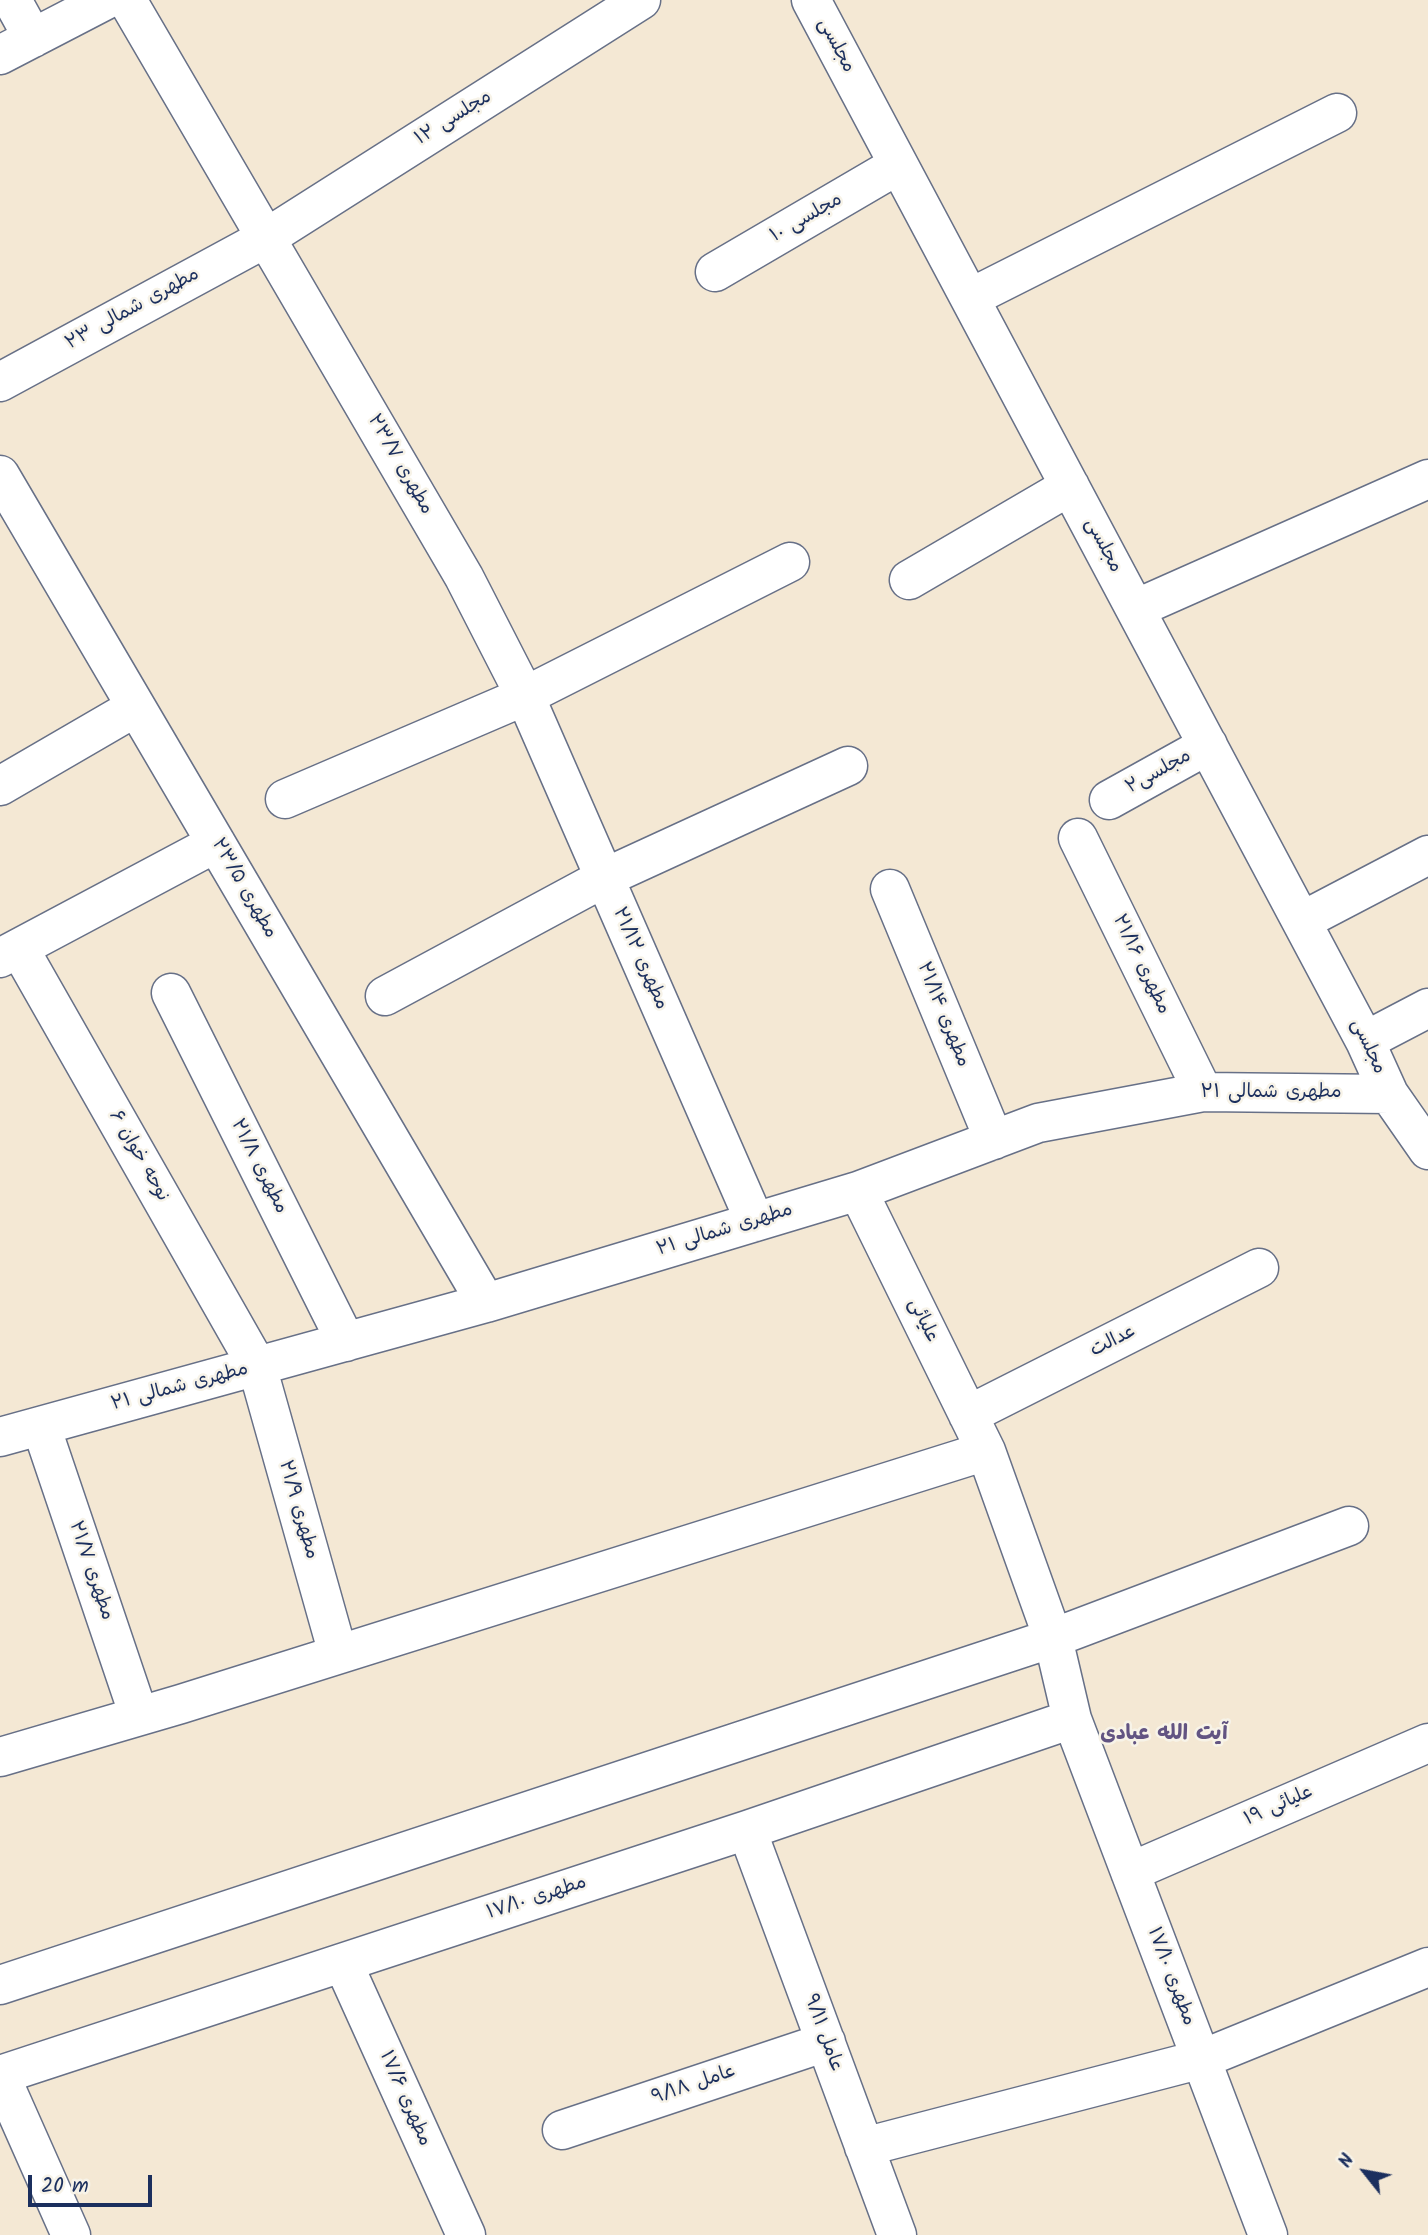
<!DOCTYPE html>
<meta charset="utf-8">
<style>
body{margin:0}
#map{position:relative;width:1428px;height:2235px;overflow:hidden;background:#f4e8d4;font-family:Kalam,sans-serif}
canvas{display:block}
.north{position:absolute;left:1330px;top:2137px;width:70px;height:70px;-webkit-text-stroke:5px #f7f3e8;paint-order:stroke;rotate:301deg;font-size:19px;font-weight:700;line-height:28px;text-align:center;color:#1b2f5e}
.north::after{content:'';display:block;margin:auto;width:24px;height:32px;background:#1b2f5e;clip-path:polygon(50% 0,100% 100%,50% 72%,0 100%)}
.scale{position:absolute;left:28px;top:2175px;width:124px;height:32px;box-sizing:border-box;border:4px solid #1b2f5e;border-top:0;padding-left:9px;font-size:21px;line-height:24px;white-space:nowrap;color:#1b2f5e;-webkit-text-stroke:5px #f7f3e8;paint-order:stroke}
</style>
<div id="map">
<canvas width="1428" height="2235"></canvas>
<div class="north">N</div>
<div class="scale">20 m</div>
</div>
<script>
const ctx = document.querySelector('canvas').getContext('2d');
ctx.lineJoin = 'round';
function trace(path, color, width, dash) { ctx.strokeStyle = color; ctx.lineWidth = width; ctx.lineCap = dash ? 'butt' : 'round'; ctx.setLineDash(dash || []); ctx.stroke(path); }
function drawText(font, color, halo, rows, align = 'center') {
  ctx.font = font + ' Kalam,"Playpen Sans Arabic",sans-serif'; ctx.lineWidth = 5; ctx.setLineDash([]); ctx.textBaseline = 'middle'; ctx.strokeStyle = halo; ctx.fillStyle = color; for (const [text, x, y, turn = 0] of rows) {
    ctx.save(); ctx.translate(x, y); ctx.rotate((+turn || 0) * Math.PI / 180); ctx.textAlign = isNaN(turn) ? turn : align; if (halo) ctx.strokeText(text, 0, 0); ctx.fillText(text, 0, 0); ctx.restore();
  }
}
const minor = new Path2D(`
 M12 0 33 38
 M127 0 464 577 525 696 755 1222
 M811 0 1365 1041 1389 1094
 M0 55 106 0
 M715 272 898 165
 M970 298 1337 113
 M0 382 266 238 641 0
 M0 475 486 1303
 M909 580 1070 486
 M1135 609 1428 479
 M0 786 136 707
 M285 799 525 696 790 562
 M1109 800 1208 745
 M1078 838 1203 1092
 M890 889 994 1140
 M1302 921 1428 855
 M19 948 257 1366 338 1654
 M0 958 216 843
 M171 993 346 1342
 M385 996 604 878 848 766
 M1365 1041 1428 1008
 M858 1191 986 1451 1053 1638 1072 1719 1268 2235
 M968 1415 1259 1268
 M41 1426 139 1716
 M0 1437 486 1303 858 1191 1038 1123 1203 1092 1389 1094 1428 1150
 M0 1757 181 1704 986 1451
 M747 1830 897 2235
 M1130 1872 1428 1743
 M343 1963 466 2235
 M0 1985 1053 1638 1349 1526
 M562 2130 826 2042
 M864 2147 1202 2059 1428 1967
 M71 2235 0 2075 747 1830 1072 1719`);
const streetNames = [
 ["مجلسی",835,46,62],
 ["مجلسی ۱۲",454,119,-32],
 ["مجلسی ۱۰",807,219,-30],
 ["مطهری شمالی ۲۳",133,310,-29],
 ["مطهری ۲۳/۷",399,465,60],
 ["مجلسی",1102,546,62],
 ["مجلسی۲",1159,773,-29],
 ["مطهری ۲۳/۵",243,889,60],
 ["مطهری ۲۱/۱۲",639,959,66],
 ["مطهری ۲۱/۱۶",1140,965,64],
 ["مطهری ۲۱/۱۴",942,1015,68],
 ["مجلسی",1367,1047,65],
 ["مطهری شمالی ۲۱",1271,1094],
 ["نوحه خوان ۶",138,1157,60],
 ["مطهری ۲۱/۸",258,1167,63],
 ["مطهری شمالی ۲۱",725,1231,-17],
 ["علیائی",922,1321,64],
 ["عدالت",1114,1342,-27],
 ["مطهری شمالی ۲۱",180,1388,-15],
 ["مطهری ۲۱/۹",297,1510,74],
 ["مطهری ۲۱/۷",90,1571,71],
 ["علیائی ۱۹",1279,1807,-24],
 ["مطهری ۱۷/۱۰",537,1899,-18],
 ["مطهری ۱۷/۱۰",1170,1977,69],
 ["عامل ۹/۱۱",822,2033,70],
 ["عامل ۹/۱۸",694,2086,-19],
 ["مطهری ۱۷/۶",404,2099,66]
];
const neighbourhoodNames = [
 ["آیت الله عبادی",1164,1735]
];
trace(minor, '#677087', 41);
trace(minor, '#fff', 38);
drawText('19px', '#1b2f5e', '#f7f3e8', streetNames);
drawText('bold 21px', '#625482', '#f7f3e8', neighbourhoodNames);
</script>
